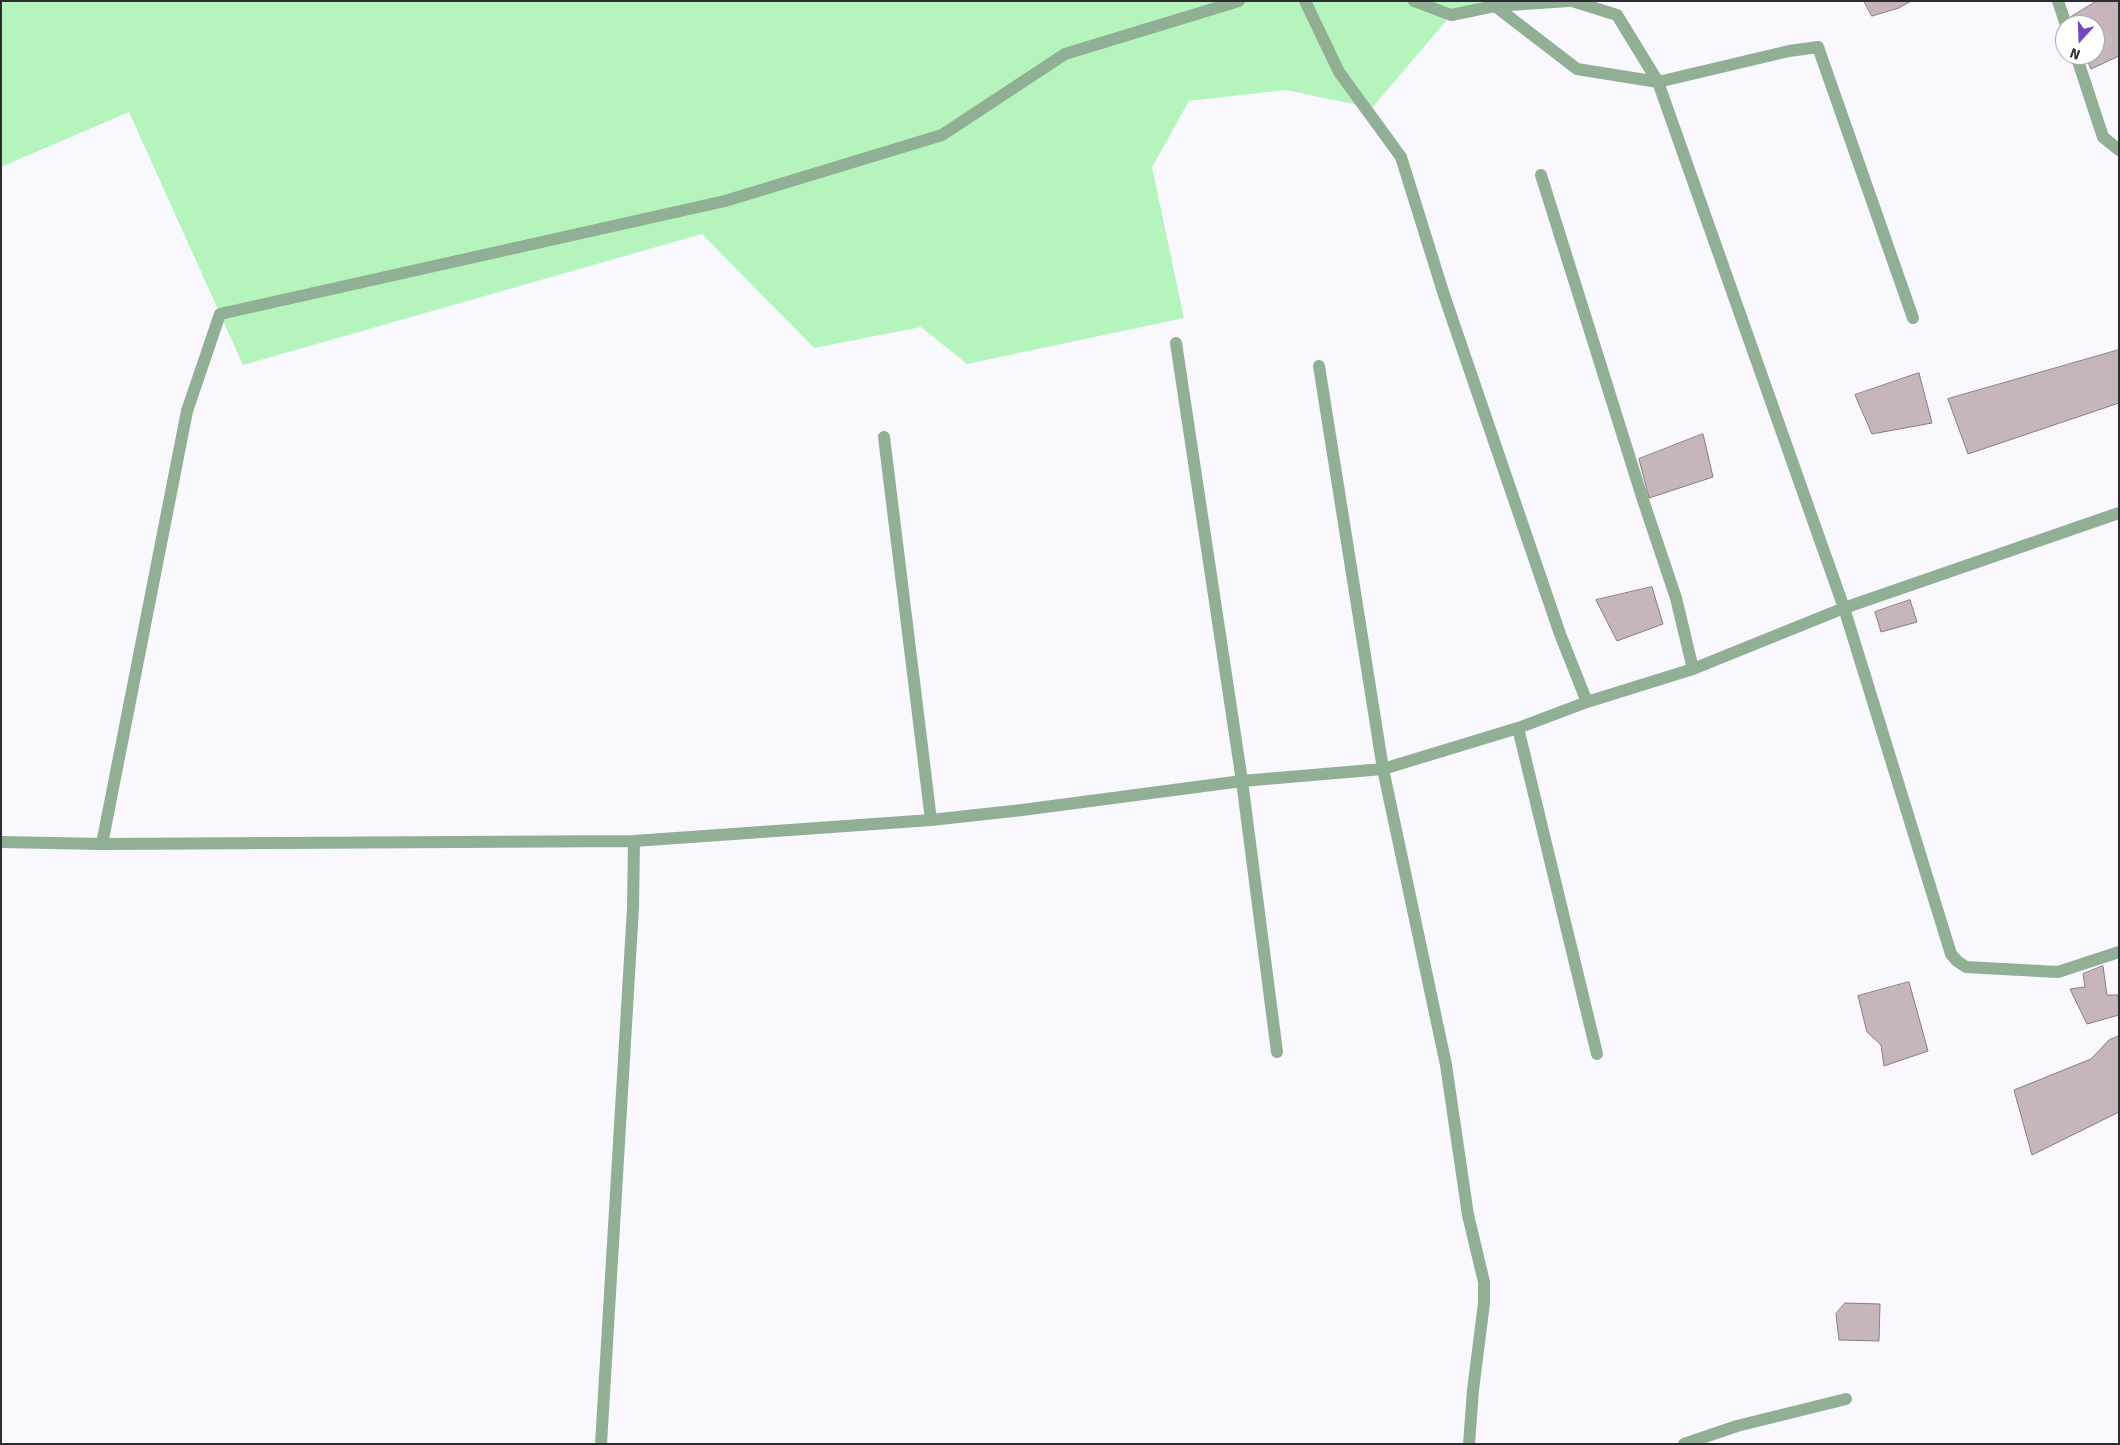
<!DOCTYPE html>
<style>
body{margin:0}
#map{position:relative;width:2120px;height:1445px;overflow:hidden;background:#f9f8fe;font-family:Signika,sans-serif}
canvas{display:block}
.frame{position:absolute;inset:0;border:2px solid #2d2c32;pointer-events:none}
.north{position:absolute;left:2055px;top:15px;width:50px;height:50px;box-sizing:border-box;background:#fff;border:1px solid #ababad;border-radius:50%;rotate:200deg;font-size:14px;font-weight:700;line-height:20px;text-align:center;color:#2d2c32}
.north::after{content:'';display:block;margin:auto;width:18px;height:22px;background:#7348c1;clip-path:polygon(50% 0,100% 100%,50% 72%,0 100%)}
</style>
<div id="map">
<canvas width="2120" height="1445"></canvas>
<div class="frame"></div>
<div class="north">N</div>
</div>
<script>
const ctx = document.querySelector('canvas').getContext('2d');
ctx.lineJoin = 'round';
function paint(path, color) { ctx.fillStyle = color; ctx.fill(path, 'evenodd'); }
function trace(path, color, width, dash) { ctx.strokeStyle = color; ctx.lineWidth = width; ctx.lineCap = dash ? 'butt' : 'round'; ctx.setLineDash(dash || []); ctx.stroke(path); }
const green = new Path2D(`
 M1 1H1569L1451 15 1372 108 1286 90 1189 101 1152 167 1184 318 967 364 921 327 814 348 702 234 243 365 129 112 1 167Z`);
const building = new Path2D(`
 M1864 1H1911L1899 8 1872 16Z
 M2097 1H2119V56L2091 69 2085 55H2095V25H2074L2071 17Z
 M2119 350V403L1968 454 1948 399Z
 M1919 373 1932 423 1872 434 1855 395Z
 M1703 434 1713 477 1649 498 1639 459Z
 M1652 587 1663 624 1617 641 1596 600Z
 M1910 600 1917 622 1881 632 1875 612Z
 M2103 966 2107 995H2118L2119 1015 2087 1024 2070 989 2085 987 2083 974Z
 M1909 982 1928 1051 1884 1066 1881 1045 1867 1032 1858 996Z
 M2119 1036V1112L2032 1155 2014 1090 2091 1059 2109 1040Z
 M1845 1303 1880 1304 1879 1341 1839 1340 1836 1314Z`);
const street = new Path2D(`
 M1305 1 1339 72 1401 157 1444 295 1560 634 1587 702
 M1414 1 1451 15 1495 6 1569 1
 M1572 1 1617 15 1658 82 1789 51 1818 47 1913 318
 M2058 1 2066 25
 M1495 6 1577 69 1658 82 1844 608 1951 954 1957 961 1966 967 2058 972 2119 952
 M2076 55 2103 137 2119 150
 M1541 175 1643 500 1676 598 1693 669
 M1176 343 1242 781 1277 1052
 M1319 366 1383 769 1446 1065 1468 1215 1484 1282V1303L1473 1390 1469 1444
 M884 437 931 820
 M1518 728 1597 1054
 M1 842 102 844 634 841 931 820 1022 810 1242 781 1383 769 1518 728 1587 702 1693 669 1844 608 2119 513
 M102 844 187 411 220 314 725 201 942 135 1065 54 1239 1
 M601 1444 633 908 634 841
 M1684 1444 1737 1426 1846 1399`);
paint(green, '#b5f5bd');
paint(building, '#c6b5bb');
trace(building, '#8b7b80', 1);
trace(street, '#90af94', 12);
</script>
